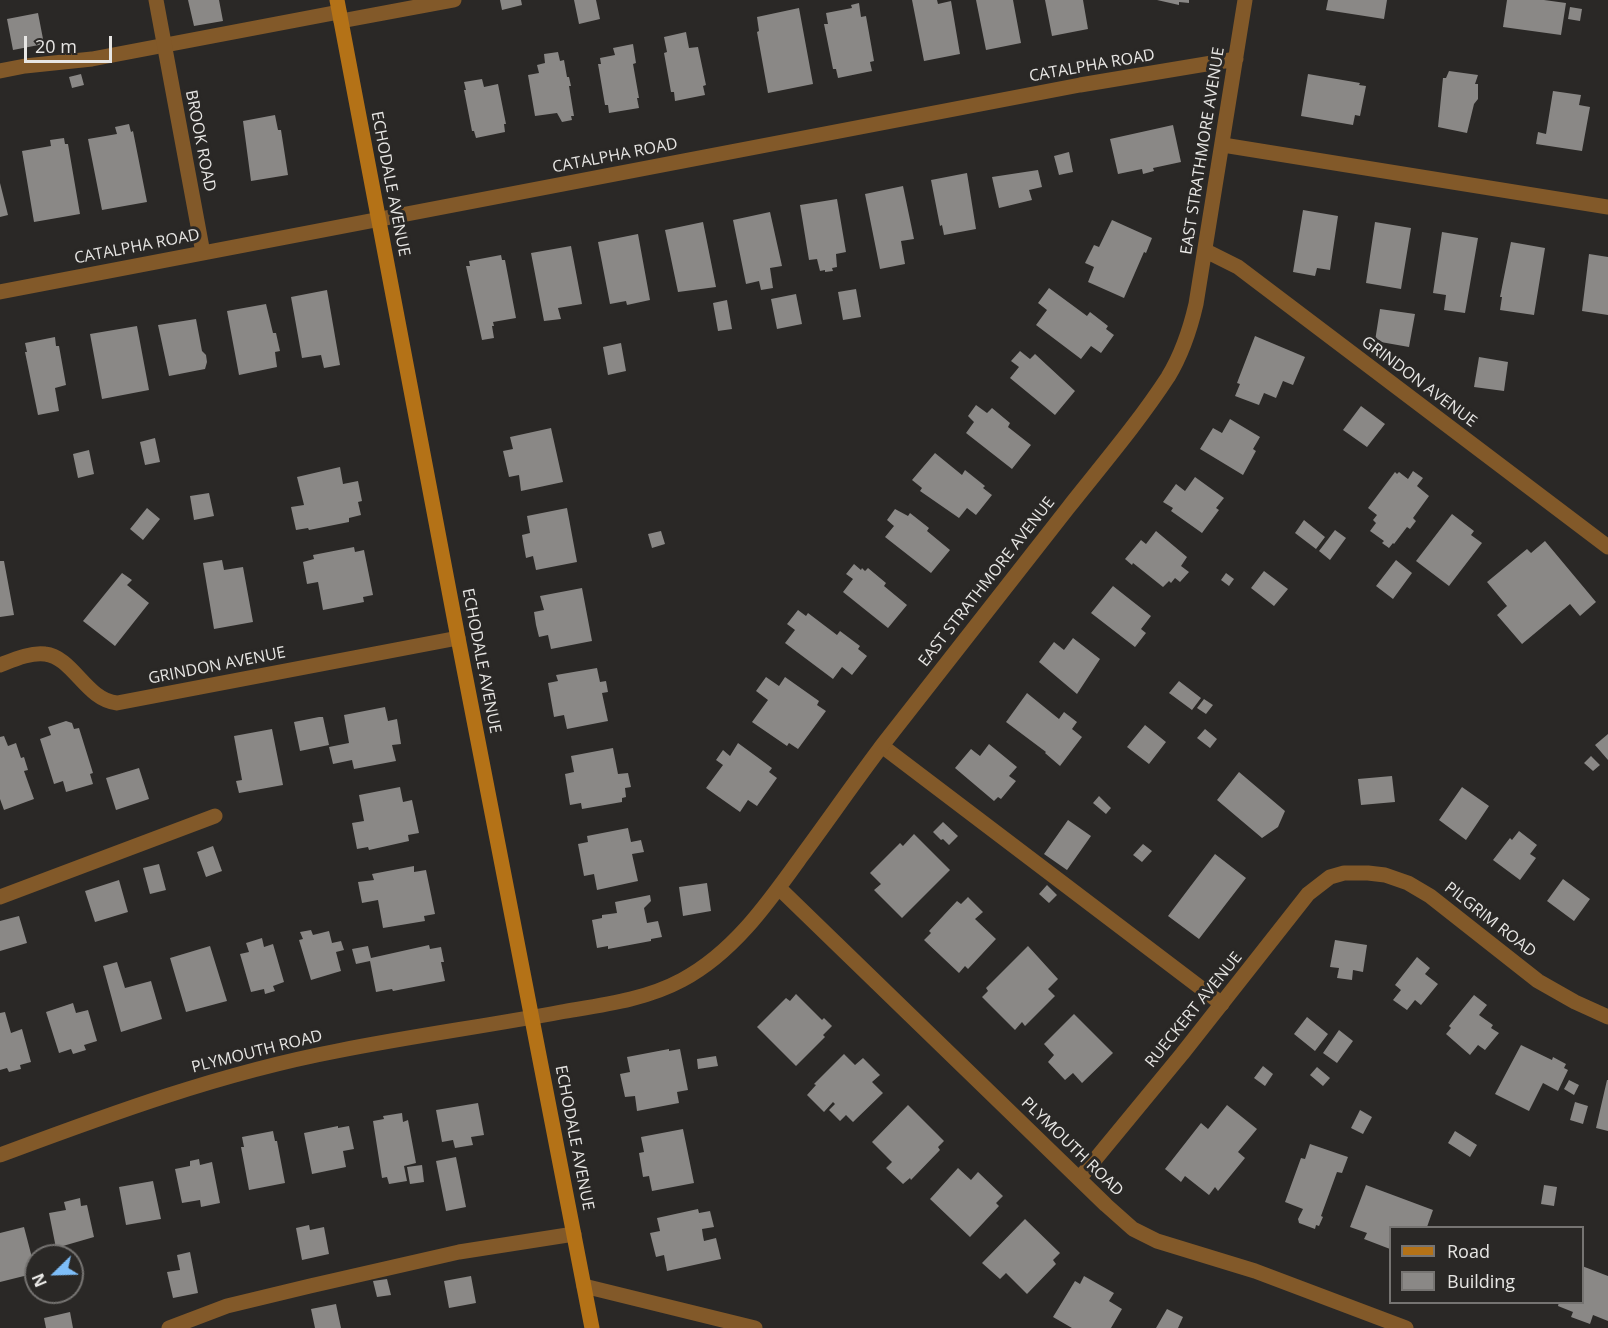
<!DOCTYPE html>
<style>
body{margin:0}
#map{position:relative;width:1608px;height:1328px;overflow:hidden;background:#2a2826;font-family:"Open Sans",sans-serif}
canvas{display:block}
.legend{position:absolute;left:1389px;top:1226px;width:195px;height:78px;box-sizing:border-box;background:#2a2826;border:2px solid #767472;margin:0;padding:8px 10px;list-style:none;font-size:18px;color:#e7e6e4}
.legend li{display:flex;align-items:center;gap:12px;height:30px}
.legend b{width:30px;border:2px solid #767472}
.north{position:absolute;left:24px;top:1244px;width:60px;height:60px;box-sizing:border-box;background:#2a2826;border:2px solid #767472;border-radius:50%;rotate:247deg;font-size:16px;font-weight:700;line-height:24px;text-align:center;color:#e7e6e4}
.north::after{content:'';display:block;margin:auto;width:21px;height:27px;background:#7ebef9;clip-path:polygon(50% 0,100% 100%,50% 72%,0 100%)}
.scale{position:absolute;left:24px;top:36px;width:88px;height:27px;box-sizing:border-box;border:3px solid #e7e6e4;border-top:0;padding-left:8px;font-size:18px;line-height:21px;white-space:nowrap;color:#e7e6e4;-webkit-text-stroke:4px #2a2826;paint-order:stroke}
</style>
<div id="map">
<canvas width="1608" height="1328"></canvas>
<ul class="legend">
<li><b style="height:8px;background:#b47217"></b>Road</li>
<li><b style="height:16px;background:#8a8886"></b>Building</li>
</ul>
<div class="north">N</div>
<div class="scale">20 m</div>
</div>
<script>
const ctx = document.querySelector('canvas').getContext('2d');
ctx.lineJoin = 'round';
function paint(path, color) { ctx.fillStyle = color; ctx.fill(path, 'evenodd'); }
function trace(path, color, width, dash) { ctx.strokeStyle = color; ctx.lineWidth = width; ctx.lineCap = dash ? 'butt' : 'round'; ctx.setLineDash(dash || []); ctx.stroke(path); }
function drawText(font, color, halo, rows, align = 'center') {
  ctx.font = font + ' "Open Sans",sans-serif'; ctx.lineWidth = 6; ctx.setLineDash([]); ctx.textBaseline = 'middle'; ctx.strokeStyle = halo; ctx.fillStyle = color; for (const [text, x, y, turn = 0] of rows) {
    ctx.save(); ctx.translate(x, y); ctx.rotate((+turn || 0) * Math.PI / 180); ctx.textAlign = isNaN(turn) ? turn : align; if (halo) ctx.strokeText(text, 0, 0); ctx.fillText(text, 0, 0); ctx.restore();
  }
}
const building = new Path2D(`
 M188 0H219L223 21 194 26Z
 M500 0H521L522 5 502 10Z
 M574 0H596L600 19 579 24Z
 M912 0H937L938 4 951 1 960 54 924 61Z
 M976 0H1013L1021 43 986 50Z
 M1045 0H1083L1088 29 1052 36Z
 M1157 0H1189V3L1179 2V5Z
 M1328 0H1387L1384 19 1326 10Z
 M1507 0H1544L1566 3 1561 35 1503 27Z
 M859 3 861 17 866 16 874 61 870 62 872 71 838 78 836 69H833L824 24H828L826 13 852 8 851 5Z
 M1570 7 1582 9 1580 21 1568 19Z
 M799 8 813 84 768 93 757 32 759 31 757 17Z
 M38 13 44 44 13 50 7 19Z
 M686 32 689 48 698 47 706 85 703 86 705 95 675 101 674 92H671L664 53 667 52 664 37Z
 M633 44 636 63 633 64 639 98H637L639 108 609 113 608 105H605L598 64H601L600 58 615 55 613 48Z
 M558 52 560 61 564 60 567 77H569L571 86H569L574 116H571L572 120 562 122 557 113 535 116 528 75 539 73 537 65 545 63 544 54Z
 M1449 71 1478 75 1475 84H1478V99L1474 104 1467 133 1438 127 1443 78H1446Z
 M81 74 84 85 72 88 69 77Z
 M1308 74 1360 83 1359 85 1366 86 1360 116 1355 115 1353 125 1301 116Z
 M482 79 484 87 498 84 506 124H504L505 132 476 138 474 131H472L464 90H466L464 82Z
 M1553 91 1581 95 1579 105 1590 107 1582 151 1536 144 1538 132 1546 134Z
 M275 115 278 130H281L288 175 251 181 243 121Z
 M129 124 131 132 133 131 147 202 102 210 88 139 117 134 115 127Z
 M1173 125 1181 162 1153 168 1154 171 1143 174 1142 169 1118 174 1110 139Z
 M64 138 65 144H68L80 214 34 222 22 151 51 146 50 140Z
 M1069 152 1073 172 1059 175 1054 156Z
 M1038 170 1042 187 1029 190 1032 200 999 208 992 177Z
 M967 173 976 229 944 235 942 225 940 226 931 180Z
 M0 183 8 215 0 217Z
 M903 186 914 239 901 241 905 264 880 269 865 194Z
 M837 199 846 252 836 254 837 267 832 268 833 271 825 272V270L820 271 817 259 809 260 800 205Z
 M1303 210 1338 216 1330 270 1317 268 1315 276 1293 272Z
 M770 212 782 266 770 268 773 288 761 290 759 281 746 284 733 220Z
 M1112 220 1152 238 1146 253 1144 252 1124 298 1088 282 1094 267 1085 263 1094 245 1099 247Z
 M703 222 716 287 678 292 665 230Z
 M1375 222 1411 228 1401 289 1366 283Z
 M1442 232 1478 238 1465 313 1444 310 1446 295 1433 293Z
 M638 234 650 300 627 305 626 301 610 304 598 242Z
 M1511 242 1545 248 1534 315 1500 310 1502 297H1500Z
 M571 246 582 304 558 308 561 319 544 321 531 253Z
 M1589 254 1608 257V315L1582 311Z
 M501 255 502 260H505L516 318 493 322 494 326H492L494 338 482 340 466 266H470L469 261Z
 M1049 288 1087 316 1090 312 1108 326 1106 329 1114 335 1101 353 1091 346 1081 359 1036 325 1047 310 1038 303Z
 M856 289 861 317 843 320 838 292Z
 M327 290 340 365 324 368 321 355 302 358 291 297Z
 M796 294 802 324 777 329 771 299Z
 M727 300 732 329 718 331 713 303Z
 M266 304 273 333H276L280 351 275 352 277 367 239 375 227 311Z
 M1380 309 1415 314 1409 347 1375 341Z
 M196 319 202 351 206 355 207 362 205 369 169 376 158 325Z
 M137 326 149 390 102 399 90 334Z
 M1255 336 1305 357 1293 385 1283 381 1276 398 1264 393 1259 405 1235 396 1240 384 1237 383Z
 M55 337 56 346H59L66 385 55 388 59 411 38 415 25 352H27L25 343Z
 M621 343 626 371 608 375 603 347Z
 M1020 351 1030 359 1035 354 1075 391 1055 415 1010 378 1019 367 1011 361Z
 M1479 357 1508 362 1504 391 1474 387Z
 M976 405 987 413 992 408 1010 423 1008 427 1031 445 1012 469 966 433 974 422 968 416Z
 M1361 406 1385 424 1367 447 1343 430Z
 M1230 419 1260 437 1253 449 1256 451 1243 475 1200 449 1213 428 1222 433Z
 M551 428 563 482 521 491 519 475 509 477 503 451 513 449 510 437Z
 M155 438 160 462 145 465 140 442Z
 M89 450 94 474 78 478 73 454Z
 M935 453 962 475 965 470 985 486 983 488 992 495 976 515 967 508 959 518 920 491 922 488 912 480Z
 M340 467 343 484 358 481 362 501 358 502 361 515 349 518V522L309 530 308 528 296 530 291 507 304 505 297 477Z
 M1413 471 1423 478 1417 486 1429 496 1413 518 1416 521 1410 529 1407 527 1394 544 1393 543 1389 548 1382 543 1384 541 1370 531 1376 523 1373 520 1377 515 1368 508 1395 472 1397 474 1399 472 1408 479Z
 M1195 477 1224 498 1216 508 1219 510 1202 533 1171 511 1173 508 1163 502 1176 484 1185 491Z
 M209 493 214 516 194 520 190 496Z
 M147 508 160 519 143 540 130 529Z
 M567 508 577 562 536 570 533 556 526 558 524 547 522 535 530 533 527 516Z
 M895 509 908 516 910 513 929 528 927 531 950 550 931 573 885 537 894 526 887 520Z
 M1452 514 1474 531 1471 535 1482 543 1449 586 1416 561Z
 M1304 520 1325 537 1316 549 1295 533Z
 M1335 530 1346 538 1330 560 1319 551Z
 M661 531 665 544 652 548 648 534Z
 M1156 531 1187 557 1181 566 1189 572 1180 582 1175 578 1171 583 1169 581 1163 587 1133 563 1132 565 1125 559 1141 540 1146 544Z
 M1545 541 1596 602 1580 616 1570 604 1522 644 1497 615 1507 606 1487 582 1527 549 1531 553Z
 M354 547 355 552 364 550 373 595 363 597 364 602 323 610 318 582 307 584 303 562 314 559 313 555Z
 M222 560 224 570 243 567 253 622 214 629 203 563Z
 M1396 560 1412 573 1393 599 1376 586Z
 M0 561H4L14 615 0 617Z
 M854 564 861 570 862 568 865 571 868 568 886 583 884 586 907 605 888 628 843 592 853 579 846 574Z
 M1264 571 1288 589 1274 606 1251 588Z
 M122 573 132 580 127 585 149 603 115 646 83 621Z
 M1226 573 1234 579 1229 586 1221 580Z
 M1113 586 1151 616 1141 629 1146 633 1135 647 1091 613Z
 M582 588 592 641 551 649 548 635 539 637 536 625 534 612 544 610 540 596Z
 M798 610 806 616 808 613 837 635 840 631 860 646 858 649 867 656 852 675 842 667 833 679 785 643 795 630 787 624Z
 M1073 638 1100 659 1077 694 1039 662 1054 642 1064 650Z
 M597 668 600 682 606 681 608 692 602 693 608 721 567 729 564 715 554 717 548 683 558 681 556 675Z
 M766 677 779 686 785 677 819 701 817 705 826 711 798 749 789 743 787 746 752 722 768 700 756 691Z
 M1179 681 1201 698 1192 710 1169 693Z
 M1027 693 1059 719 1064 712 1077 722 1072 729 1082 737 1060 766 1045 753 1046 752 1006 722Z
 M1204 699 1213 705 1206 714 1197 708Z
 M385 707 388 721 397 719 399 731 401 744 392 745 396 761 354 769 352 760 333 764 329 747 349 743 344 715Z
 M319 717H323L329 745 300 751 294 722Z
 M66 721 72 723 74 729 79 728 93 773 90 774 93 784 66 792 63 781 54 784 40 739 51 735 48 727Z
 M1145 725 1166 742 1149 764 1127 747Z
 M272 729 283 785 239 793 236 781 242 780 234 736Z
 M1205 729 1217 739 1210 748 1197 738Z
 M1608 734V760L1595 745Z
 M4 736 8 746 16 743 21 758 24 757 28 770 24 771 34 799 4 810 0 799V737Z
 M738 743 772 768 769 772 777 778 757 806 748 800 740 812 706 788 723 765 716 760 723 750 730 756Z
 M989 744 1017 767 1009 776 1016 781 1001 799 998 797 994 801 955 768 971 749 980 756Z
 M613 748 618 774 628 773 631 787 625 788 626 797 622 798V802L582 809 581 803 570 805 565 774 574 772 571 756Z
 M1591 756 1600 765 1593 771 1584 763Z
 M139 768 149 799 116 810 106 778Z
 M1239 772 1285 811 1278 827 1262 838 1217 800Z
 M1392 776 1395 802 1361 805 1358 779Z
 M400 787 403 802 412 800 419 833 408 835 409 841 369 850 368 847 357 849 352 823 364 821 359 795Z
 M1462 787 1489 806 1466 840 1439 820Z
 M1099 796 1111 808 1106 814 1093 803Z
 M1068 820 1091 836 1067 870 1044 854Z
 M943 822 958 836 949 845 943 839 941 840 933 832Z
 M628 828 631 842 641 840 644 852 632 854 638 881 597 890 594 874 584 876 578 844 588 842 587 836Z
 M1519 831 1537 845 1530 854 1536 858 1520 880 1493 860 1510 838 1512 840Z
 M914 834 950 870 902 918 874 890 881 884 870 873 900 843 903 846Z
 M1143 844 1152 851 1142 862 1133 855Z
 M213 846 222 871 206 877 197 852Z
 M1215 854 1246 878 1199 939 1168 916Z
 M159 864 166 890 150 894 143 868Z
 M414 866V872L426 870 435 914 424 916 425 921 383 928 378 900 362 903 358 882 374 880 372 874Z
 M1563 879 1590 899 1574 921 1547 901Z
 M119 880 128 912 95 922 85 891Z
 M707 883 711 911 683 916 679 887Z
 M1047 885 1057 895 1049 903 1039 894Z
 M650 895 651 901 644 908 647 923 658 921 662 937 651 939V941L608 949V946L597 948 592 920 602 918V915L617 913 615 902Z
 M968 897 983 912 975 919 996 939 968 969 965 966 959 973 924 940 931 933 929 931 957 901 961 904Z
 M19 916 27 943 0 951V921Z
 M311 930 313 935 329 931 332 943 341 941 344 950 336 952 341 971 311 980 299 940 303 939 300 932Z
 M262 938 264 947 273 944 284 982 273 986 275 991 265 994 264 989 251 992 240 954 249 952 246 943Z
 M1335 940 1367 945 1363 972 1353 970 1352 980 1337 978 1339 968 1330 967Z
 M429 945 430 949 441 947 444 962H441L445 981 393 991 392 989 376 992 370 961 356 964 352 949 368 946 371 958Z
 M210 946 227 1001 186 1012 170 958Z
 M1028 946 1058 979 1048 989 1055 996 1025 1026 1022 1022 1015 1030 982 997 988 991 986 988Z
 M1417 957 1430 968 1425 974 1438 984 1421 1005 1415 1000 1407 1010 1393 1000 1401 990 1395 985Z
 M117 962 125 988 151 981 162 1019 121 1032 103 966Z
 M796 994 822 1020 824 1018 832 1026 823 1035 825 1037 796 1066 757 1027 786 998 790 1001Z
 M1474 995 1487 1005 1479 1015 1493 1025 1491 1028 1499 1033 1485 1050 1478 1045 1470 1055 1446 1034 1451 1028 1449 1026Z
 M73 1003 76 1013 88 1010 97 1041 84 1045 86 1050 73 1054 71 1049 59 1053 46 1012Z
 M5 1012 11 1033 22 1029 31 1062 20 1065 21 1069 9 1072 7 1068 0 1070V1013Z
 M1074 1014 1113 1053 1082 1083 1073 1073 1065 1080 1048 1062 1054 1055 1044 1044Z
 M1307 1017 1328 1034 1315 1051 1294 1034Z
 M1339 1030 1353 1041 1337 1063 1323 1053Z
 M1521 1045 1552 1060 1553 1057 1566 1064 1564 1068 1568 1070 1558 1091 1543 1083 1529 1111 1495 1094Z
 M669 1049V1051L680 1049 688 1090 677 1092 679 1103 637 1111 635 1096 625 1097 620 1074 630 1072 627 1057Z
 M844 1054 855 1065 863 1058 880 1075 872 1082 883 1093 853 1122 846 1115 840 1121 829 1110 835 1104 833 1102 824 1112 807 1095 816 1085 814 1084Z
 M716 1056 718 1066 698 1069 697 1059Z
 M1263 1066 1273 1074 1265 1086 1254 1078Z
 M1317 1067 1330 1078 1323 1086 1310 1075Z
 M1569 1080 1579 1085 1574 1095 1564 1089Z
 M1607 1080H1608V1131L1596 1128Z
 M1575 1102 1588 1106 1583 1124 1570 1120Z
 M478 1103 484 1135 471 1137 473 1145 455 1148 453 1140 442 1142 436 1110Z
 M908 1105 944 1141 938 1147 940 1150 911 1180 910 1178 903 1184 886 1168 892 1162 872 1142Z
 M1227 1105 1257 1129 1238 1152 1245 1158 1218 1191 1215 1187 1209 1195 1185 1176 1181 1182 1165 1169 1201 1123 1208 1129Z
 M1360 1110 1372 1117 1363 1134 1351 1128Z
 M402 1113 403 1122 408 1120 416 1163 404 1166 407 1181 389 1184 387 1177 382 1178 373 1121 384 1119 383 1116Z
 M338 1126V1128L349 1126 354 1149 343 1151 346 1167 312 1174 304 1133Z
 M683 1129 694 1183 652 1191 649 1176 643 1177 639 1153 644 1152 641 1137Z
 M273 1131 275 1141H277L285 1183 249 1190 241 1147H244L242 1137Z
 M1455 1131 1477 1145 1470 1157 1448 1143Z
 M1310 1144 1348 1157 1342 1173 1337 1172 1321 1216 1323 1217 1319 1226 1316 1225 1315 1229 1299 1223 1298 1219 1303 1209 1285 1202 1301 1158 1305 1159Z
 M456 1157 466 1207 446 1211 436 1161Z
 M199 1159 200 1165 212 1162 220 1203 201 1207 200 1200 182 1203 175 1169 190 1166V1161Z
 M422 1165 424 1182 410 1184 407 1167Z
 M958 1168 971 1180 978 1172 1003 1196 996 1203 999 1206 970 1237 930 1199Z
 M153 1181 161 1219 126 1225 119 1187Z
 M1366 1185 1433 1210 1427 1227H1390V1249L1364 1239 1367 1233 1350 1227Z
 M1544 1185 1557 1187 1554 1206 1541 1204Z
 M80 1198 81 1206 87 1205 94 1237 56 1248 49 1213 66 1210 64 1202Z
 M698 1209 699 1213 710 1211 714 1227 702 1229 703 1236 704 1241 716 1238 721 1259 667 1271 664 1255 656 1257 650 1233 660 1231 657 1218Z
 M1025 1219 1060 1253 1053 1260 1056 1264 1027 1294 1006 1273 1000 1279 982 1263Z
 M309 1225 310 1230 324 1227 329 1254 302 1260 296 1228Z
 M24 1227 36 1273 0 1282V1233Z
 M190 1252 198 1293 173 1298 167 1272 180 1270 177 1255Z
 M1582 1266 1608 1276V1321L1593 1315 1590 1324 1571 1317 1573 1312 1558 1306 1559 1302H1582Z
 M471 1276 476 1303 449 1308 444 1281Z
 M1084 1276 1114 1293 1109 1301 1122 1309 1111 1328H1072L1053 1317 1075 1281 1080 1284Z
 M387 1279 391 1295 377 1297 373 1281Z
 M336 1304 341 1328H315L311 1309Z
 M1167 1309 1183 1317 1178 1328H1156Z
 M70 1312 73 1328H46L44 1318Z`);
const service = new Path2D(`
 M341 21 454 0
 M0 71 25 66 92 59 339 12
 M882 746 1222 1004
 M0 897 215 816
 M584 1286 755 1328
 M169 1328 227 1306 310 1286 459 1252 574 1234`);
const minor = new Path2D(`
 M156 0 203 253
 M1223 145 1608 207
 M1206 251 1238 267 1608 547
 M0 292 1080 85 1236 59
 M0 665C13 660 31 652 45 654 73 657 86 700 117 703L458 638
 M779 888 1106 1205 1133 1229 1157 1241 1255 1271 1406 1328
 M0 1155C110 1114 221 1073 337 1051 412 1036 487 1026 561 1012 602 1005 645 1000 682 980 733 953 768 903 801 857 829 819 856 780 884 743 945 664 1007 586 1068 508 1102 465 1138 423 1168 377 1182 354 1190 330 1196 304L1245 0
 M1079 1179 1182 1054 1308 894 1330 877 1344 873H1368L1385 875 1408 883 1430 896 1538 981 1575 1002 1608 1017`);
const secondary = new Path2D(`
 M337 0 458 638 592 1328`);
const streetNames = [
 ["CATALPHA ROAD",1092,66,-10],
 ["BROOK ROAD",200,141,79],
 ["EAST STRATHMORE AVENUE",1203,151,-81],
 ["CATALPHA ROAD",615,156,-11],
 ["ECHODALE AVENUE",390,184,79],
 ["CATALPHA ROAD",137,247,-11],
 ["GRINDON AVENUE",1419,382,37],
 ["EAST STRATHMORE AVENUE",987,582,-52],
 ["ECHODALE AVENUE",481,661,79],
 ["GRINDON AVENUE",217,666,-11],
 ["PILGRIM ROAD",1490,920,38],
 ["RUECKERT AVENUE",1194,1010,-51],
 ["PLYMOUTH ROAD",257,1052,-14],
 ["ECHODALE AVENUE",574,1138,79],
 ["PLYMOUTH ROAD",1072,1147,44]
];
paint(building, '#8a8886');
trace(service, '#825929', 15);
trace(minor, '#825929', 15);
trace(secondary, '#b47217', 15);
drawText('16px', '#e7e6e4', '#2a2826', streetNames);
</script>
